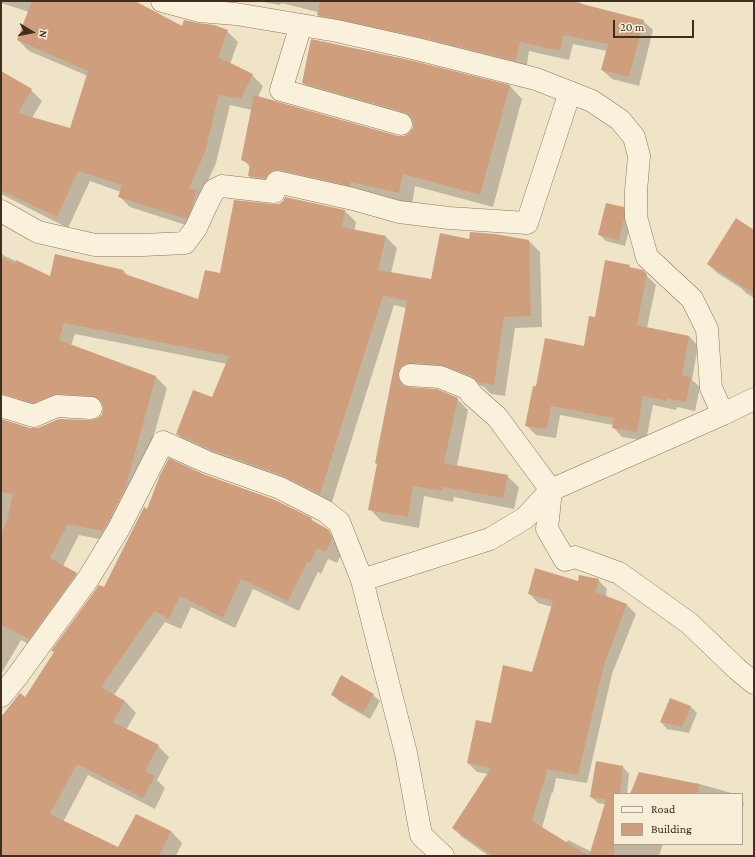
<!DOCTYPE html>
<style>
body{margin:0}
#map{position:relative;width:755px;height:857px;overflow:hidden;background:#f0e4c8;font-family:"Crimson Pro",serif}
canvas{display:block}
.frame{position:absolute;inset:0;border:2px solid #3d2e20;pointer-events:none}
.legend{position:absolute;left:613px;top:793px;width:130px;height:52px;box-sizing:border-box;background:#f7eed8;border:1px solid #ada18e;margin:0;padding:5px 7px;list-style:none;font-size:12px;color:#3d2e20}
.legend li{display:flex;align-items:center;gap:8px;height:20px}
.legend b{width:20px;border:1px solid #ada18e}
.north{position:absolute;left:12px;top:12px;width:40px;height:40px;-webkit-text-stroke:3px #f7eed8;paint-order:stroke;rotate:100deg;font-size:11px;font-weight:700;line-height:16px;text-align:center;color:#3d2e20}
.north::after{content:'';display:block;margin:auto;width:14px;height:18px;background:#3d2e20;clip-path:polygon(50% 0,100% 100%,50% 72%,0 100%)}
.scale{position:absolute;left:613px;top:20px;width:81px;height:18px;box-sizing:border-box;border:2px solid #3d2e20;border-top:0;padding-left:5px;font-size:12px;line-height:14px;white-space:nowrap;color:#3d2e20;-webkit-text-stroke:3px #f7eed8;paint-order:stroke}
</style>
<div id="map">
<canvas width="755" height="857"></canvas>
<div class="frame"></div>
<ul class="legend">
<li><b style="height:5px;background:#faf1dc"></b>Road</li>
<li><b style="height:11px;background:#cf9f7d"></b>Building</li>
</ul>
<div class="north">N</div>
<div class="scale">20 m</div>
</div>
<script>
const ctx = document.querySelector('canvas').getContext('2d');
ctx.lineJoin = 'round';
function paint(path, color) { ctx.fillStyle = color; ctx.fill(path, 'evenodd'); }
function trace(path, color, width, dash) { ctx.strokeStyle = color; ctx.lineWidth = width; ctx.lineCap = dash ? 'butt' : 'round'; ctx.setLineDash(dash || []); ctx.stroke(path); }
const shadow = new Path2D(`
 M1 1H122L183 27 227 31 238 42 230 64 252 75 263 86 258 97 397 137H405L410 134 414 128V123L316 95 303 83 414 62 510 86 522 99 493 207 415 186 412 205 262 189 249 176 251 168 243 159 252 110 230 105 216 163 201 196 198 229 130 207 119 196 121 192 90 181 68 228 1 194V72L31 90 42 101 32 118 71 129 88 76 29 51 18 40 29 12 1 3Z
 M258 1H578L582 5 643 21 653 30 639 86 612 79 602 70 607 51 573 44 569 60 529 51 526 70 327 24 318 15V12L281 3 280 5Z
 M623 208 630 214V226L625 246 606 241 600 235Z
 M345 211 356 222 354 231 386 237 397 248 391 273 432 280 470 241H529L540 252 542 327 515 328 505 396 491 394 484 387 453 375 408 385 409 388 457 399 468 410 457 466 507 476 519 487 514 509 454 497 453 502 424 496 419 528 381 521 370 509 378 465 376 463 406 308 394 305 331 505 188 445 177 434 212 399 227 364 75 334 71 345 156 377 167 388 137 497 114 542 79 535 63 566 76 574 88 585 40 650 21 640 1 674V420L30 429 39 428 97 420 102 415 104 406 69 404 26 408 15 396 1 374V252L3 255 51 278 56 255 123 270 128 276 199 301 220 275Z
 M754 239V298L747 294 741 288 717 273 708 264Z
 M629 266 632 269 642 271 656 285 647 328 689 336 698 346 692 380 700 387 695 411 677 407 676 410 653 405 646 441 622 437 613 427V425L560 415 556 438 536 435 526 425 537 387 585 347 596 318Z
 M202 475 275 500 311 519 317 524 328 531 340 542 343 551 337 563 328 559 321 574 318 572 299 611 253 589 235 628 191 607 181 629 165 622 114 695 125 701 136 713 126 730 158 746 169 757 157 780 165 788 155 809 88 775 63 822 119 848 171 831 182 843 176 856H1V720L25 698 104 589 148 510Z
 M598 580 607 589 606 597 627 605 636 614 612 674 587 783 556 778 553 793 552 792 542 828 566 843 568 840 592 852 614 815V844H663L659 856H489L462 837 453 828 488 774 477 772 468 763 491 724 533 673 553 607 538 603 529 593 578 582Z
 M332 694 373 695 380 701 370 719 339 701Z
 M691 707 697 713 689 733 667 729 661 722Z
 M623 767 629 774 627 794H614V806L598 803 591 797Z
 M696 783 735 794H631L695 785Z
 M742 801 744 803 742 811Z`);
const building = new Path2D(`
 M32 1H135L182 26 184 20 198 23 214 25 228 30 218 57 253 74 241 99 219 95 205 152 189 188 196 190 193 205 187 219 118 197 122 185 78 171 57 217 1 190V71L32 89 18 113 70 128 88 71 17 40Z
 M320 1H571L644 20 629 77 601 70 608 44 563 35 560 51 520 42 516 61 420 37 317 15Z
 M311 39 414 61 510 85 480 195 403 174 399 193 351 182 350 186 280 170H273L268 173 265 178 248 176 250 164 241 160 254 95 398 136H404L409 133 413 128V121L410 115 404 112 302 83Z
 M285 197 345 210 342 227 386 236 378 270 431 279 440 233 469 239 470 232 495 234 529 240 531 316 504 317 494 385 479 383 472 376 441 365 411 363 405 364 400 368 398 374 399 380 403 386 409 387 437 389 458 398 444 463 508 475 503 498 443 487 442 491 413 486 408 517 368 510 377 464 375 463 407 301 383 295 320 494 284 476 212 450 176 434 193 390 212 397 229 356 64 323 59 340 156 376 126 486 107 524 102 531 68 524 50 558 77 573 29 639 1 625V534L7 521 13 494 1 492V419L30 428H38L59 419 90 420 96 419 102 415 103 408 102 402 98 398 92 396 57 394 33 403 1 394V257L15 264 16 260 50 276 55 254 123 270 122 273 198 299 205 270 220 273 234 200 273 204H279L283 201Z
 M606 203 624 207V219L619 240 598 235Z
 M736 218 754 230V294L707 264Z
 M605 260 630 265 629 267 643 270 647 274 637 325 689 336 682 375 691 377 686 402 667 398V401L643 396 637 432 612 428 614 418 551 406 547 429 525 426 533 386H536L545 338 584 346 589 316 595 317Z
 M169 458 203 474 275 500 312 518 311 520 326 528 329 530 332 539 326 552 317 548 310 563 307 562 288 601 241 579 223 618 180 596 169 619 154 611 101 687 125 701 113 722 159 745 145 771 155 776 143 798 77 764 50 814 118 847 136 814 171 831 159 856H1V717L20 693 25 697 54 652 51 651 99 585 104 587 144 507 147 509 160 475Z
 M535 568 578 581 579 575 599 579 596 592 627 604 604 665 578 775 547 769 544 784H543L532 821 589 856 606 800 590 797 596 761 623 766 620 794H614V856H493L452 828 491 768 467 763 476 720 491 723 503 665 532 672 553 601 528 594Z
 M341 675 374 694 363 713 331 695Z
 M670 698 691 706 682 727 660 722Z
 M639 772 699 784 698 794H630Z`);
const street = new Path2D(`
 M162 1 199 11 236 14 337 31 417 49 536 79 592 101 620 120 634 137 639 156 636 191V217L647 257 692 299 707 329 711 388 723 414 754 399
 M301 25 281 90 401 124
 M1 211 38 232 95 245H143L185 243 196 228 205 208 214 190 222 186 274 192 277 182 353 199 399 212 449 218 527 223 570 92
 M410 375 440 377 467 388 472 395 497 417 551 490 723 414
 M1 406 34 416 57 406 91 408
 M551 490 547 529 565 560 575 557 619 573 689 623 737 669 754 683
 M362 580 490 539 525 518 551 490
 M1 696 16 678 88 579 118 530 163 442 207 462 280 488 325 511 339 522 362 580 406 753 421 835 443 856`);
paint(shadow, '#0003');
paint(building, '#cf9f7d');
trace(street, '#8d765c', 23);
trace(street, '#faf1dc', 22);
</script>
